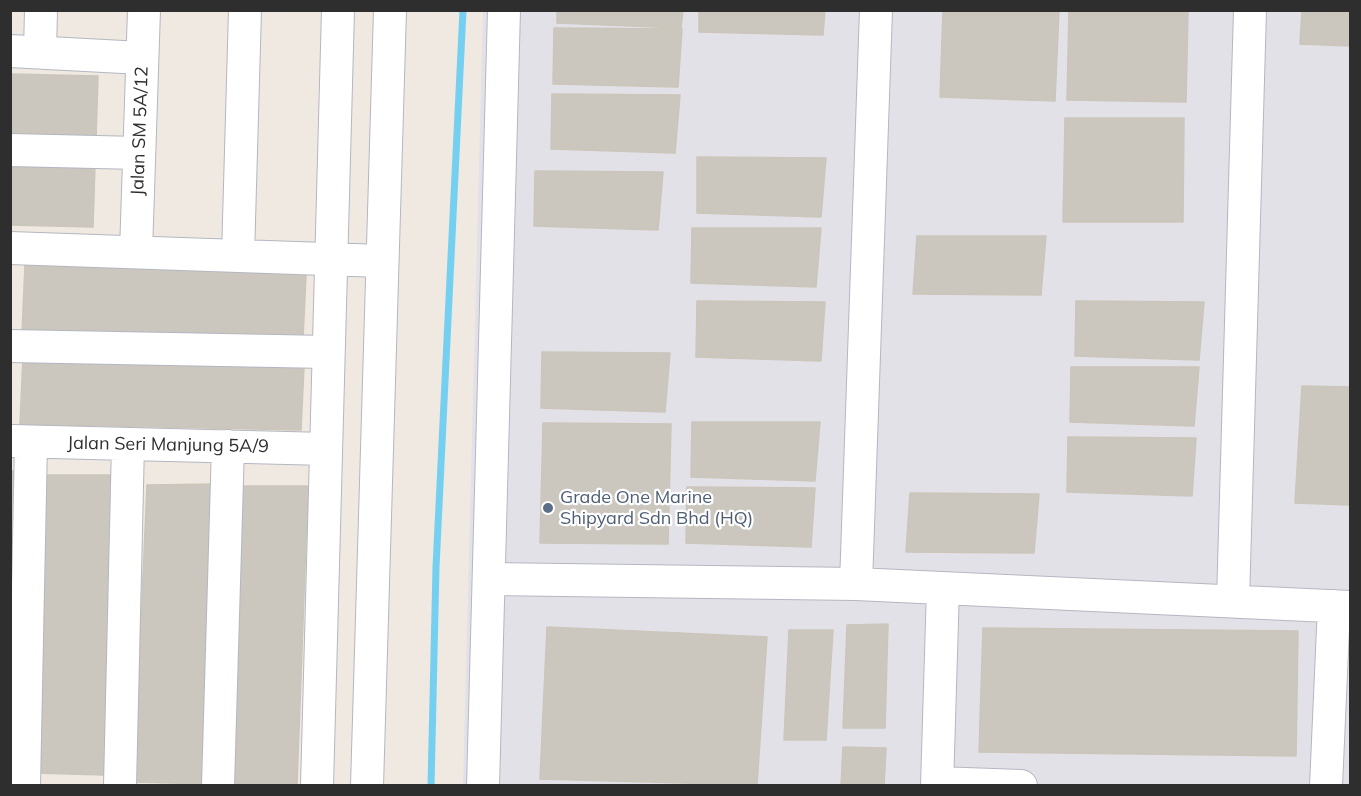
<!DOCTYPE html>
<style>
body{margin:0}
#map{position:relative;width:1361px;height:796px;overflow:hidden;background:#efe9e1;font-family:Mulish,sans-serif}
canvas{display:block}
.frame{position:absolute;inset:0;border:12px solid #2e2e2e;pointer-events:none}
</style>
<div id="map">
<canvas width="1361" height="796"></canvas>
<div class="frame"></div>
</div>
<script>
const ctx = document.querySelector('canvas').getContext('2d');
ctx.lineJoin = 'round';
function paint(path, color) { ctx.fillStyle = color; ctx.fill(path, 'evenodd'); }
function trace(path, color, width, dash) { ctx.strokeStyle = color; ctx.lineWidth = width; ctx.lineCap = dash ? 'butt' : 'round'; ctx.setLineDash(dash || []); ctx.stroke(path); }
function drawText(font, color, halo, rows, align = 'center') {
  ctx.font = font + ' Mulish,sans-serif'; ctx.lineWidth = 4.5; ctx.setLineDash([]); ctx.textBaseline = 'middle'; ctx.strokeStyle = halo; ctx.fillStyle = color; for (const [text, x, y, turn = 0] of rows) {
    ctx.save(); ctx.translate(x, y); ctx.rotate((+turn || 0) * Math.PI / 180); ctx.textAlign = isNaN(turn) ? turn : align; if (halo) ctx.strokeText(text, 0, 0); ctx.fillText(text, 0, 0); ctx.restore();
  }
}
const industrial = new Path2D(`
 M483 11H1350V785H463Z`);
const stream = new Path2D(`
 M431 786 436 567 463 10`);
const building = new Path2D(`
 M557 10H683L681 28 557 23Z
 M699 10H825L823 35 699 32Z
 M943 10H1059L1055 101 940 97Z
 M1069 10H1188L1186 102 1067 100Z
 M1302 10H1350V46L1300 44Z
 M554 28 682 29 678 87 553 84Z
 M10 74 98 76 96 139 10 137Z
 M552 94 680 95 675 153 551 149Z
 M1065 118H1184L1183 222H1063Z
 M697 157 826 158 821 217 697 213Z
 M10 161 95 164 93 227 10 225Z
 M535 171 663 172 658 230 534 226Z
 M692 228H821L816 287 691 283Z
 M917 236H1046L1041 295 913 294Z
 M25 265 306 274 303 339 22 333Z
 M697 301 825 302 821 361 696 357Z
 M1076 301 1204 302 1199 360 1075 356Z
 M542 352 670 353 665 412 541 408Z
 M23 357 304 366 301 430 20 424Z
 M1071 367H1199L1194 426 1070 422Z
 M1302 386 1350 387V505L1295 503Z
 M692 422H820L815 481 691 477Z
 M543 423 671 424 668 544 540 543Z
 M1068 437 1196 438 1192 496 1067 492Z
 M10 471H22L10 771Z
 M46 475H116L105 775 34 773Z
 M216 484 206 784 134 782 147 485Z
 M238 486H308L297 785 226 783Z
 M687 487 815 488 811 547 686 543Z
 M910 493 1039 494 1034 553 906 552Z
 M888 624 885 728H843L847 625Z
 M547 627 767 637 757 785 540 779Z
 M983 628 1298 631 1296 756 979 752Z
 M789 630H833L826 740H784Z
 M843 747 886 748 884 786H841Z`);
const minor = new Path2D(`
 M10 51 142 58
 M40 52 41 10
 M10 150 139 153
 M10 248 382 261
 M136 252 144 10
 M238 256 245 10
 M10 346 328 352
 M12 441 326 449
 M489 579 856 584 1350 607
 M856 584 876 10
 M1233 601 1250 10
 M937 783 1021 786
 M24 786 31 442
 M120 786 128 444
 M218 786 228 446
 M317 786 338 10
 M367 786 390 10
 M483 786 504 10
 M937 786 943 588
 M1326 786 1334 606`);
const markers = [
 [548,508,6,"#5c6f8a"]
];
const streetNames = [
 ["Jalan SM 5A/12",140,131,-88],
 ["Jalan Seri Manjung 5A/9",168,445,1]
];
const serviceNames = [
 ["Grade One Marine",560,498],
 ["Shipyard Sdn Bhd (HQ)",560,519]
];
paint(industrial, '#e3e1e8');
trace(stream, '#75cff0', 7);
paint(building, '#cbc7bf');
trace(building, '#cbc5ba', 1.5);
trace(minor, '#b4b7c1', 34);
trace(minor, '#fff', 32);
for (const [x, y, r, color] of markers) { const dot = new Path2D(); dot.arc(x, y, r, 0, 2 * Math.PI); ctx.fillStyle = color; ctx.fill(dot); trace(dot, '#fff', 2); }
drawText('18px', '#2e2e2e', '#fff', streetNames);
drawText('18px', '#4e5e75', '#fff', serviceNames, 'left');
</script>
